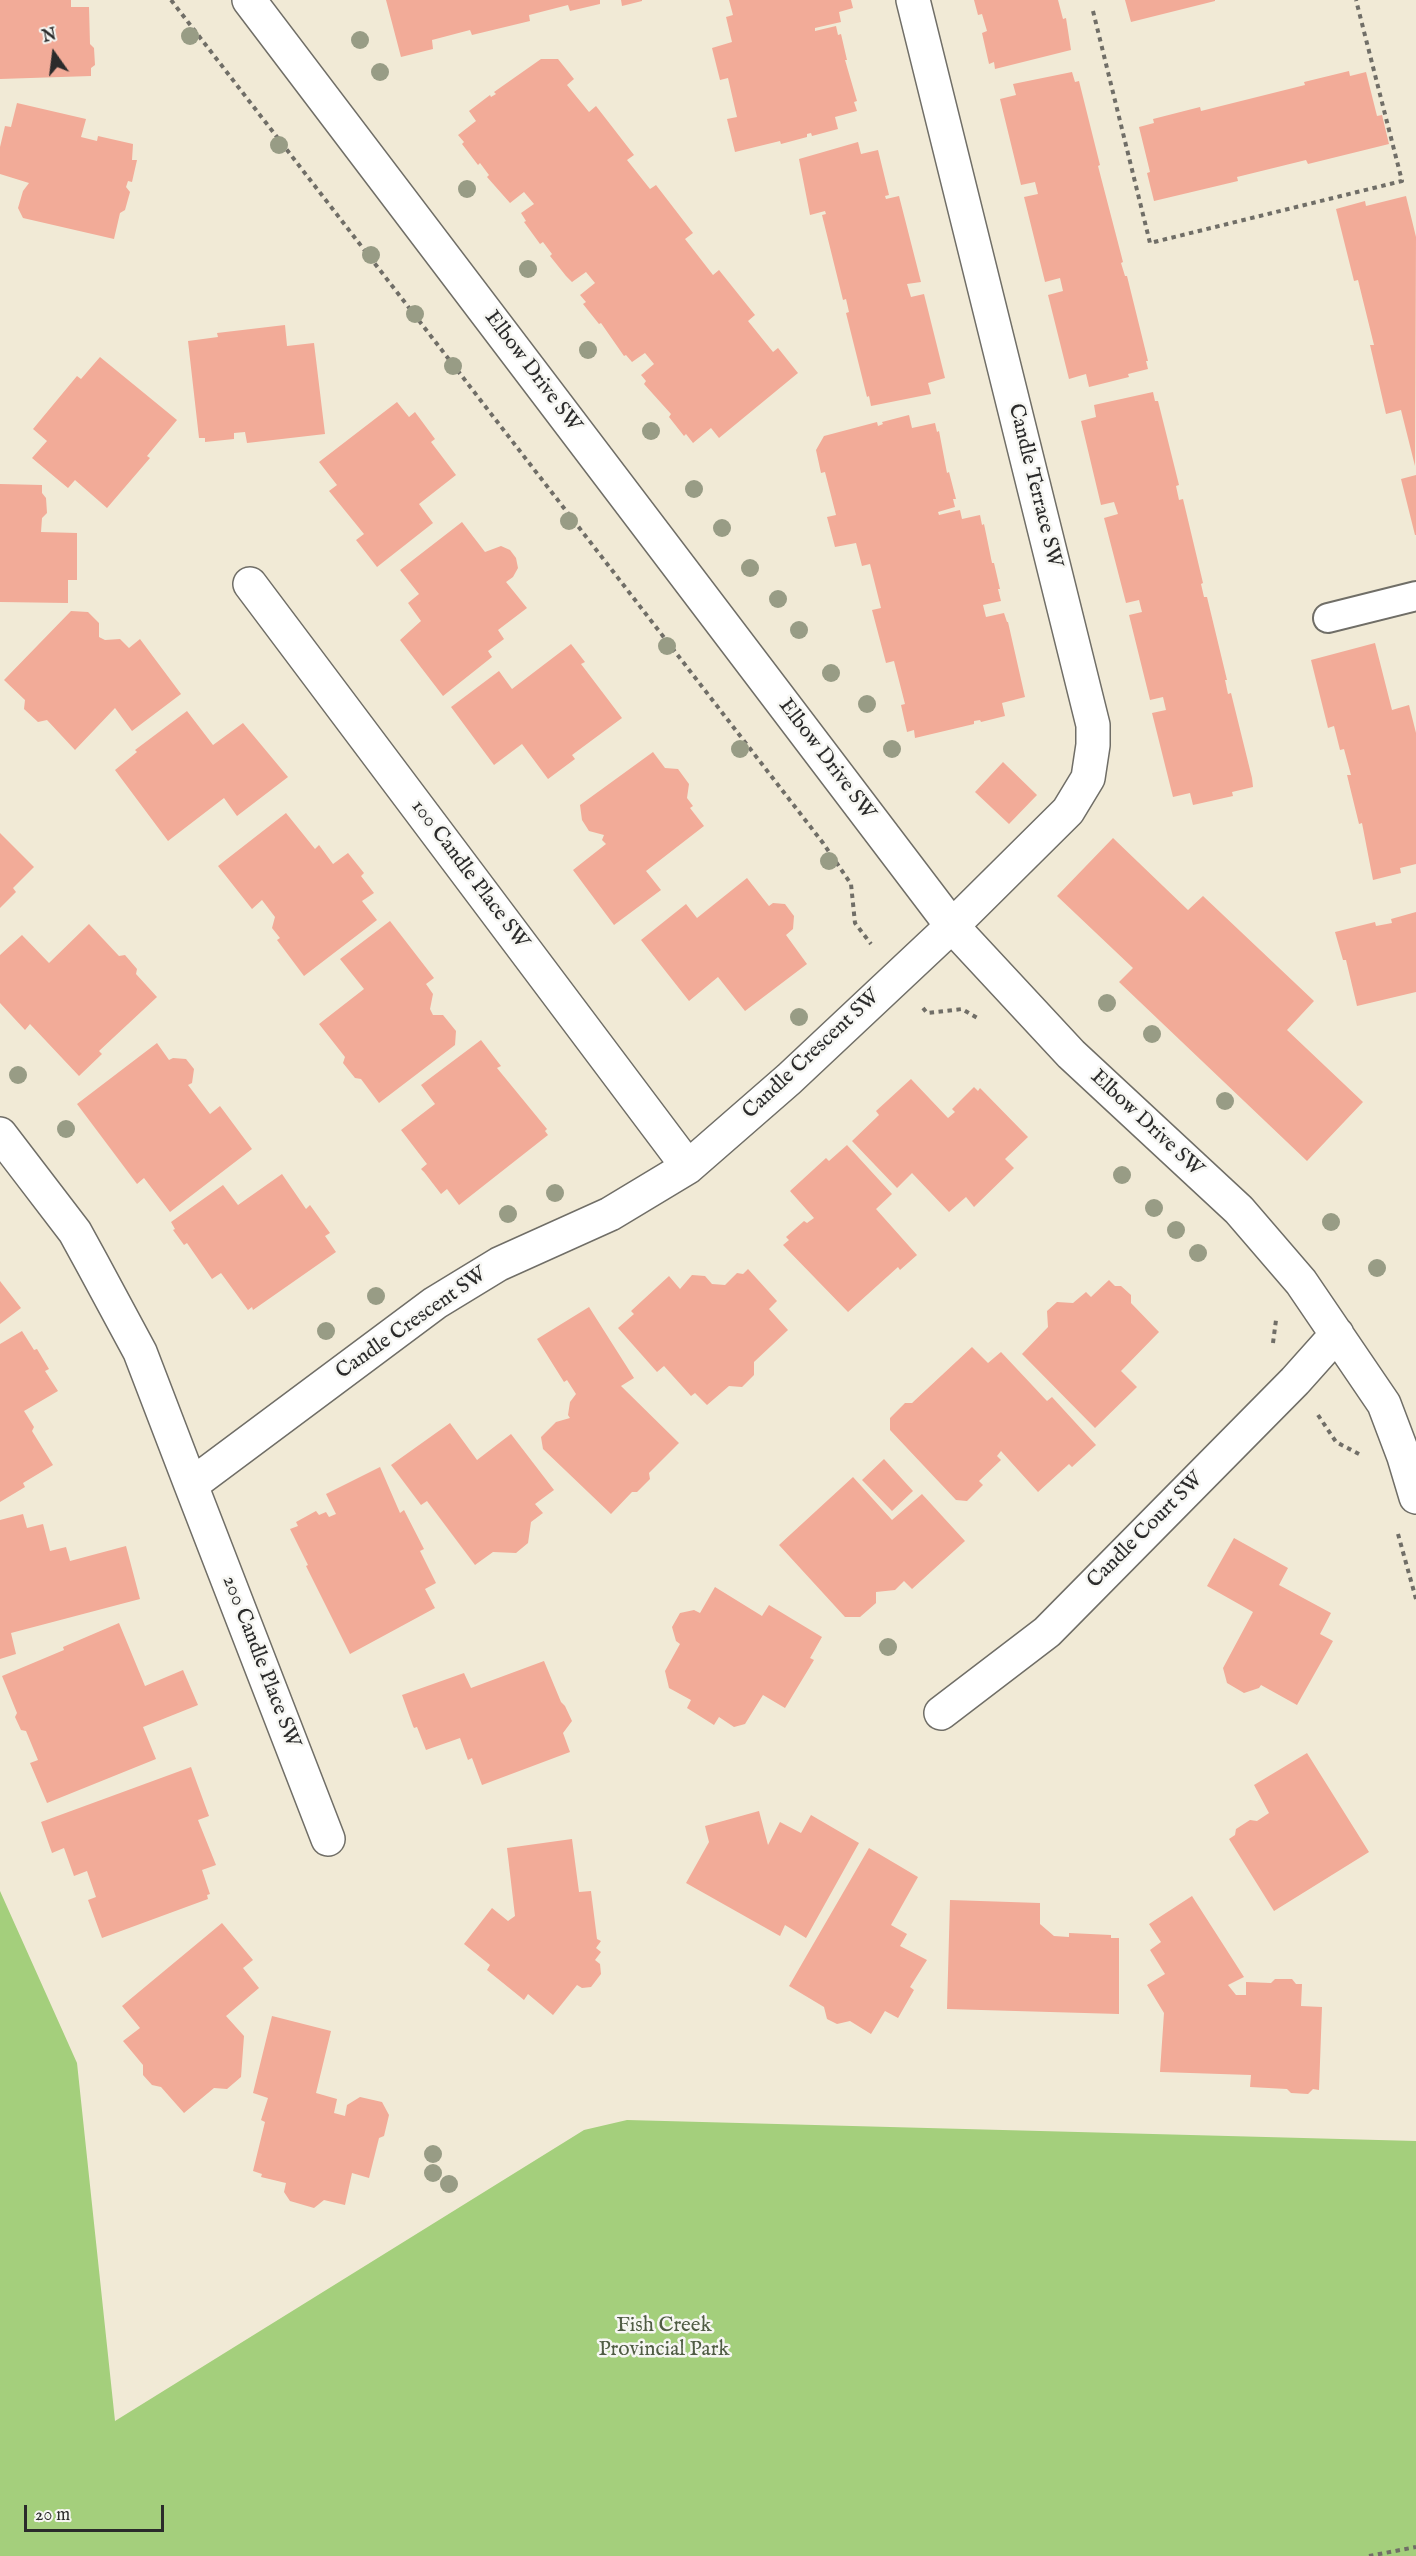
<!DOCTYPE html>
<style>
body{margin:0}
#map{position:relative;width:1416px;height:2556px;overflow:hidden;background:#f1ead6;font-family:"IM FELL English",serif}
canvas{display:block}
.north{position:absolute;left:24px;top:24px;width:60px;height:60px;-webkit-text-stroke:4px #f6f6f2;paint-order:stroke;rotate:346deg;font-size:16px;font-weight:700;line-height:24px;text-align:center;color:#2b2b2b}
.north::after{content:'';display:block;margin:auto;width:21px;height:27px;background:#2b2b2b;clip-path:polygon(50% 0,100% 100%,50% 72%,0 100%)}
.scale{position:absolute;left:24px;top:2505px;width:140px;height:27px;box-sizing:border-box;border:3px solid #2b2b2b;border-top:0;padding-left:8px;font-size:18px;line-height:21px;white-space:nowrap;color:#2b2b2b;-webkit-text-stroke:4px #f6f6f2;paint-order:stroke}
</style>
<div id="map">
<canvas width="1416" height="2556"></canvas>
<div class="north">N</div>
<div class="scale">20 m</div>
</div>
<script>
const ctx = document.querySelector('canvas').getContext('2d');
ctx.lineJoin = 'round';
function paint(path, color) { ctx.fillStyle = color; ctx.fill(path, 'evenodd'); }
function trace(path, color, width, dash) { ctx.strokeStyle = color; ctx.lineWidth = width; ctx.lineCap = dash ? 'butt' : 'round'; ctx.setLineDash(dash || []); ctx.stroke(path); }
function drawText(font, color, halo, rows, align = 'center') {
  ctx.font = font + ' "IM FELL English",serif'; ctx.lineWidth = 5; ctx.setLineDash([]); ctx.textBaseline = 'middle'; ctx.strokeStyle = halo; ctx.fillStyle = color; for (const [text, x, y, turn = 0] of rows) {
    ctx.save(); ctx.translate(x, y); ctx.rotate((+turn || 0) * Math.PI / 180); ctx.textAlign = isNaN(turn) ? turn : align; if (halo) ctx.strokeText(text, 0, 0); ctx.fillText(text, 0, 0); ctx.restore();
  }
}
const green = new Path2D(`
 M0 1891 77 2063 115 2421 584 2130 627 2120 1416 2141V2556H0Z`);
const building = new Path2D(`
 M0 0H71V7H89L90 44 94 48 95 65 91 68V76L0 79Z
 M386 0H600V4L570 11 568 5 529 15 530 21 472 35 470 30 432 40 433 49 401 57Z
 M621 0H642V1L622 6Z
 M729 0H851L853 8 839 12 841 22 815 28V31L836 26 838 35 841 34 847 60H845L857 101 854 102 857 111 835 117 838 129 812 136 811 133 807 134V137L781 144 780 141 735 152 727 119 737 117 728 78 720 80 712 48 732 42 726 17 733 15Z
 M974 0H1058L1063 19 1066 18 1071 50 995 69 994 62 989 64 982 33 987 31 982 14 978 15Z
 M1125 0H1215V1L1131 22Z
 M541 59H558L574 79 567 85 589 112 596 106 634 155 627 160 650 189 656 185 693 233 685 239 713 275 719 270 755 315 748 321 773 352 778 348 798 373 719 438 711 428 693 443 686 434 684 436 669 417 671 414 644 384 646 381 641 375 654 364 645 353 632 362 626 355 624 356 601 323 599 324 583 304 586 302 580 295 595 283 586 272 572 282 566 276 550 256 552 254 543 242 540 244 524 222 526 221 521 213 534 204 524 192 510 203 487 177 489 175 480 163 478 165 462 144 464 142 458 135 476 121 469 111 490 95 491 97 496 94 494 92Z
 M1349 71 1350 76 1366 72 1377 116 1382 115 1389 144 1308 164 1306 160 1237 177 1238 181 1154 201 1147 173 1150 172 1139 127 1154 123 1153 119 1200 107 1201 111 1305 85 1304 82Z
 M1072 72 1075 82 1079 81 1100 165 1098 166 1123 262 1121 263 1125 276H1127L1148 361H1146L1148 369 1128 374 1129 377 1089 387 1086 374 1069 379 1048 295 1063 291 1060 278 1045 282 1024 197 1038 194 1035 182 1021 185 1000 99 1016 95 1013 84Z
 M17 103 86 119 81 137 97 141 98 136 133 144 132 160H137L132 182 128 181 126 187 130 192 125 210 120 213 114 239 23 218 18 208 23 191 29 183 0 174V147L5 126 11 127Z
 M858 142 861 154 878 150 889 195 885 196 886 199 899 196 921 282 907 284 911 297 924 294 945 378 928 383 931 394 871 406 869 396 867 397 846 313 849 312 846 299 843 300 822 215 826 214 825 211 810 215 799 159Z
 M1406 196 1416 237 1415 466 1401 410 1386 414 1370 345H1374L1358 280 1354 281 1336 209 1365 201 1366 206Z
 M285 325 287 346 314 343 325 434 247 443 245 432 234 433V439L205 442V438H199L188 341 218 337 217 333Z
 M100 357 177 420 147 456 150 458 107 508 75 480 68 488 32 458 47 441 33 429 77 376 81 379Z
 M1153 392 1155 401H1158L1179 485 1176 486 1179 500 1183 499 1203 583 1201 584 1204 597H1207L1227 680H1225L1228 694 1231 693 1252 778 1253 787 1232 792 1233 796 1193 805 1190 793 1173 797 1152 713 1166 710 1163 697 1150 700 1129 615 1142 612 1139 600 1126 603 1104 518 1118 514 1114 502 1101 505 1081 421 1096 417 1094 405Z
 M397 402 409 417 415 412 435 439 431 442 456 475 419 504 433 523 377 567 356 540 364 534 329 491 337 485 319 462Z
 M909 415 912 428 935 423 937 432 939 431 947 473 949 472 956 499H953L955 507 938 512 939 515 960 510 962 519 980 515 982 525 984 524 992 563H994L1000 589H998L1001 601 983 605 986 617 1004 613 1007 622H1008L1025 697 1002 703 1005 716 981 722 980 720 974 721V724L915 738 914 730 907 732 901 705 905 704 894 661 886 663 872 610 881 608 870 564 862 566 856 543 835 547 827 517 836 515 825 472 821 473 816 450 824 436 877 422 878 426 883 424 882 422Z
 M1416 475V535H1415L1401 479Z
 M0 484 42 485V493L46 498 47 513 42 518 41 532 77 533V580H68V603L0 602Z
 M462 522 485 552 501 546 510 550 516 558 518 568 513 577 506 582 527 608 498 630 504 639 488 651 492 657 443 696 400 640 421 621 408 603 419 594 400 570Z
 M71 611 88 612 99 623V637L105 640 120 639 129 648 140 639 181 694 132 731 115 708 75 750 47 720 38 722 24 709 25 700 4 680Z
 M1375 643 1392 710 1409 705 1416 733V864L1400 868 1401 873 1373 880 1362 823 1359 824 1347 775H1351L1344 749 1340 750 1334 726 1328 728 1311 660Z
 M571 644 585 662 581 664 622 718 572 755 575 759 548 779 522 744 494 765 451 707 499 671 512 689Z
 M187 711 213 745 243 723 288 777 237 816 224 798 168 841 115 770 137 752 135 750Z
 M653 752 665 768 678 769 689 784 687 798 693 806 690 808 704 826 646 871 661 890 614 925 573 870 606 844 602 840 604 835 589 831 582 820 580 805Z
 M1003 762 1037 795 1009 824 975 792Z
 M286 813 315 849 319 845 333 864 348 853 364 873 361 876 374 893 362 901 377 920 304 976 277 940 280 938 272 928 275 917 262 900 252 909 218 866Z
 M0 833 34 867 13 888 16 892 0 908Z
 M1113 838 1188 910 1203 896 1314 1001 1287 1030 1363 1102 1307 1161 1119 982 1133 968 1057 896Z
 M747 878 769 906 773 903 785 904 794 916 793 929 786 935 807 964 745 1011 718 977 689 1001 641 940 686 904 697 918Z
 M1416 912V992L1357 1006 1346 960H1343L1335 932 1375 922 1376 926 1392 923 1391 919Z
 M390 921 434 978 426 984 433 994 430 1009 433 1015H443L456 1031 455 1045 379 1103 361 1079 355 1078 343 1063 345 1057 319 1024 364 989 340 959Z
 M89 924 119 956 125 955 137 969 136 974 157 997 99 1051 102 1054 79 1076 30 1024 25 1030 0 1003V955L22 935 49 963Z
 M481 1040 501 1066 497 1068 547 1129 545 1131 548 1135 459 1205 447 1189 441 1194 424 1172 421 1169 427 1164 401 1130 435 1104 421 1085Z
 M157 1043 169 1060 173 1058 186 1059 194 1069 192 1083 188 1085 210 1114 220 1106 252 1149 170 1212 144 1178 137 1184 77 1104Z
 M911 1079 948 1118 955 1112 952 1109 974 1087 978 1091 980 1088 1028 1137 1005 1159 1014 1168 974 1207 966 1197 949 1212 912 1173 897 1188 852 1141 879 1115 876 1111Z
 M847 1145 892 1194 876 1209 917 1255 900 1270 898 1267 848 1312 783 1245 789 1240 786 1237 804 1221 807 1223 814 1218 790 1191 826 1158 829 1161Z
 M282 1174 306 1209 310 1205 330 1233 325 1236 336 1252 253 1310 252 1307 248 1310 221 1273 212 1279 187 1243 184 1245 173 1230 175 1229 171 1222 223 1185 238 1205Z
 M748 1269 777 1301 769 1309 788 1330 754 1362V1375L742 1387 729 1386 707 1405 695 1393 691 1396 664 1366 657 1372 618 1328 634 1314 631 1311 669 1276 680 1289 692 1275 705 1276 712 1284 725 1285 737 1273 743 1274Z
 M1109 1280 1115 1286H1121L1131 1295V1303L1159 1332 1121 1371 1137 1387 1095 1428 1022 1354 1048 1327 1047 1311 1057 1302 1073 1303 1086 1292 1091 1297Z
 M0 1281 21 1308 0 1324Z
 M589 1307 634 1378 621 1386 679 1443 649 1473 650 1479 637 1492H632L611 1514 543 1449 541 1437 556 1422 570 1418 568 1415 570 1402 576 1394 567 1380 564 1382 537 1339Z
 M22 1331 34 1350 37 1349 49 1369 45 1371 58 1391 24 1411 34 1427 32 1431 53 1465 23 1483 25 1487 0 1502V1344Z
 M972 1347 988 1363 1001 1352 1047 1401 1052 1397 1096 1445 1072 1467 1069 1464 1038 1492 1001 1451 997 1456 1001 1460 979 1481 983 1485 967 1501 956 1500 890 1430V1418L905 1403H912Z
 M450 1423 477 1460 511 1434 554 1490 535 1504 543 1513 531 1522 528 1543 516 1553 493 1552 475 1565 427 1501 421 1505 391 1465Z
 M884 1459 913 1491 892 1511 862 1480Z
 M380 1467 400 1513 404 1510 424 1549 420 1551 436 1583 425 1589 435 1608 350 1654 306 1566 308 1565 290 1529 298 1526 296 1522 316 1511 319 1515 326 1512 329 1517 336 1514 326 1494Z
 M853 1477 892 1520 922 1494 965 1541 912 1589 904 1581 895 1590 876 1592V1603L860 1617H845L779 1545Z
 M23 1514 27 1528 43 1524 50 1551 66 1547 70 1561 126 1546 140 1599 11 1633 16 1654 0 1659V1520Z
 M1234 1538 1288 1568 1279 1585 1331 1613 1320 1634 1333 1641 1297 1705 1261 1685 1259 1688 1244 1693 1227 1683 1223 1668 1253 1612 1207 1586Z
 M715 1587 762 1616 769 1605 822 1637 810 1658 814 1660 785 1708 763 1695 745 1724 734 1727 719 1717 714 1725 687 1708 691 1700 669 1688 665 1671 680 1644 676 1641 672 1627 680 1613 694 1610 700 1613Z
 M119 1623 145 1686 183 1670 198 1705 143 1727 156 1759 47 1803 30 1763 38 1760 26 1731 21 1730 15 1717 17 1713 2 1676 64 1650 63 1647Z
 M544 1661 561 1702 565 1706 572 1721 563 1733 570 1752 482 1785 472 1758 468 1760 460 1738 426 1750 417 1727 414 1728 413 1726 402 1695 464 1673 471 1688Z
 M1307 1753 1369 1852 1274 1911 1229 1839 1235 1835 1236 1829 1250 1820 1257 1821 1269 1813 1254 1785Z
 M191 1767 209 1816 198 1820 216 1865 202 1870 210 1894 207 1895 208 1899 102 1938 88 1900 96 1897 87 1871 74 1876 64 1848 52 1853 41 1822Z
 M759 1811 768 1845 780 1822 801 1833 811 1815 859 1843 806 1938 785 1925 780 1936 686 1883 709 1842 705 1826Z
 M572 1839 579 1892 591 1891 597 1939 601 1941 596 1948 601 1952 595 1960 600 1964 601 1974 591 1987 582 1988 577 1985 553 2015 528 1994 524 2000 487 1970 490 1965 464 1944 492 1908 508 1921 515 1916 507 1848Z
 M869 1848 918 1877 891 1925 907 1934 900 1946 927 1960 910 1987 914 1990 898 2018 885 2011 871 2034 850 2021 837 2024 827 2019 824 2007 789 1986Z
 M1192 1896 1244 1977 1228 1985 1236 1995H1246V1982L1271 1983 1275 1979H1292L1296 1984H1302L1301 2006 1322 2007 1319 2090 1313 2089 1308 2094 1291 2093 1287 2089 1250 2087 1251 2075 1160 2072 1164 2013 1147 1985 1165 1974 1150 1950 1161 1942 1149 1924Z
 M950 1900 1040 1903V1924L1054 1936 1069 1937V1933L1111 1935V1938H1119V2014L947 2009Z
 M222 1923 253 1960 243 1968 259 1988 226 2016 244 2036 241 2077 227 2089 214 2088 184 2113 161 2087 152 2085 143 2075V2065L123 2041 140 2028 122 2006Z
 M272 2016 331 2031 316 2093 337 2099 334 2113 345 2116 347 2105 360 2097 382 2102 389 2115 384 2136 379 2138 369 2178 352 2173 345 2205 324 2200 314 2208 290 2201 284 2192 286 2183 261 2177 262 2174 253 2171 265 2122 261 2120 268 2098 253 2093Z`);
const path = new Path2D(`
 M171 0 823 843 851 884 855 923 871 944
 M1093 11 1150 243 1402 181 1356 0
 M923 1008 927 1013 962 1009 979 1019
 M1273 1343 1276 1320
 M1318 1415 1336 1442 1359 1454
 M1398 1534 1416 1599
 M1369 2556 1416 2547`);
const service = new Path2D(`
 M1328 618 1416 596`);
const minor = new Path2D(`
 M249 0 952 926 1071 1054 1239 1210 1301 1282 1384 1404 1404 1457 1416 1497
 M250 584 688 1167
 M0 1134 75 1232 92 1263 140 1352 191 1485 435 1303 499 1264 610 1214 688 1167 789 1079 952 926 1068 811 1088 778 1093 745V725L913 0
 M191 1485 328 1839
 M941 1713 1047 1632 1295 1381 1337 1334`);
const trees = [
 [190,36],
 [360,40],
 [380,72],
 [279,145],
 [467,189],
 [371,255],
 [528,269],
 [415,314],
 [588,350],
 [453,366],
 [651,431],
 [694,489],
 [569,521],
 [722,528],
 [750,568],
 [778,599],
 [799,630],
 [667,646],
 [831,673],
 [867,704],
 [740,749],
 [892,749],
 [829,861],
 [1107,1003],
 [799,1017],
 [1152,1034],
 [18,1075],
 [1225,1101],
 [66,1129],
 [1122,1175],
 [555,1193],
 [1154,1208],
 [508,1214],
 [1331,1222],
 [1176,1230],
 [1198,1253],
 [1377,1268],
 [376,1296],
 [326,1331],
 [888,1647],
 [433,2154],
 [433,2173],
 [449,2184]
];
const streetNames = [
 ["Elbow Drive SW",532,372,53],
 ["Candle Terrace SW",1034,486,76],
 ["Elbow Drive SW",826,760,53],
 ["100 Candle Place SW",469,875,53],
 ["Candle Crescent SW",812,1055,-43],
 ["Elbow Drive SW",1146,1124,43],
 ["Candle Crescent SW",412,1324,-35],
 ["Candle Court SW",1146,1531,-45],
 ["200 Candle Place SW",260,1662,69]
];
const parkNames = [
 ["Fish Creek",664,2327],
 ["Provincial Park",664,2351]
];
paint(green, '#a4cf7c');
paint(building, '#f2ab98');
trace(service, '#706e67', 32);
trace(minor, '#706e67', 36);
trace(path, '#706e67', 4, [4.5, 4.5]);
trace(service, '#fff', 28);
trace(minor, '#fff', 33);
ctx.fillStyle = '#989c85';
for (const [x, y] of trees) { ctx.beginPath(); ctx.arc(x, y, 9, 0, 2 * Math.PI); ctx.fill(); }
drawText('21px', '#2b2b2b', '#f6f6f2', streetNames);
drawText('21px', '#4f5c43', '#f6f6f2', parkNames);
</script>
